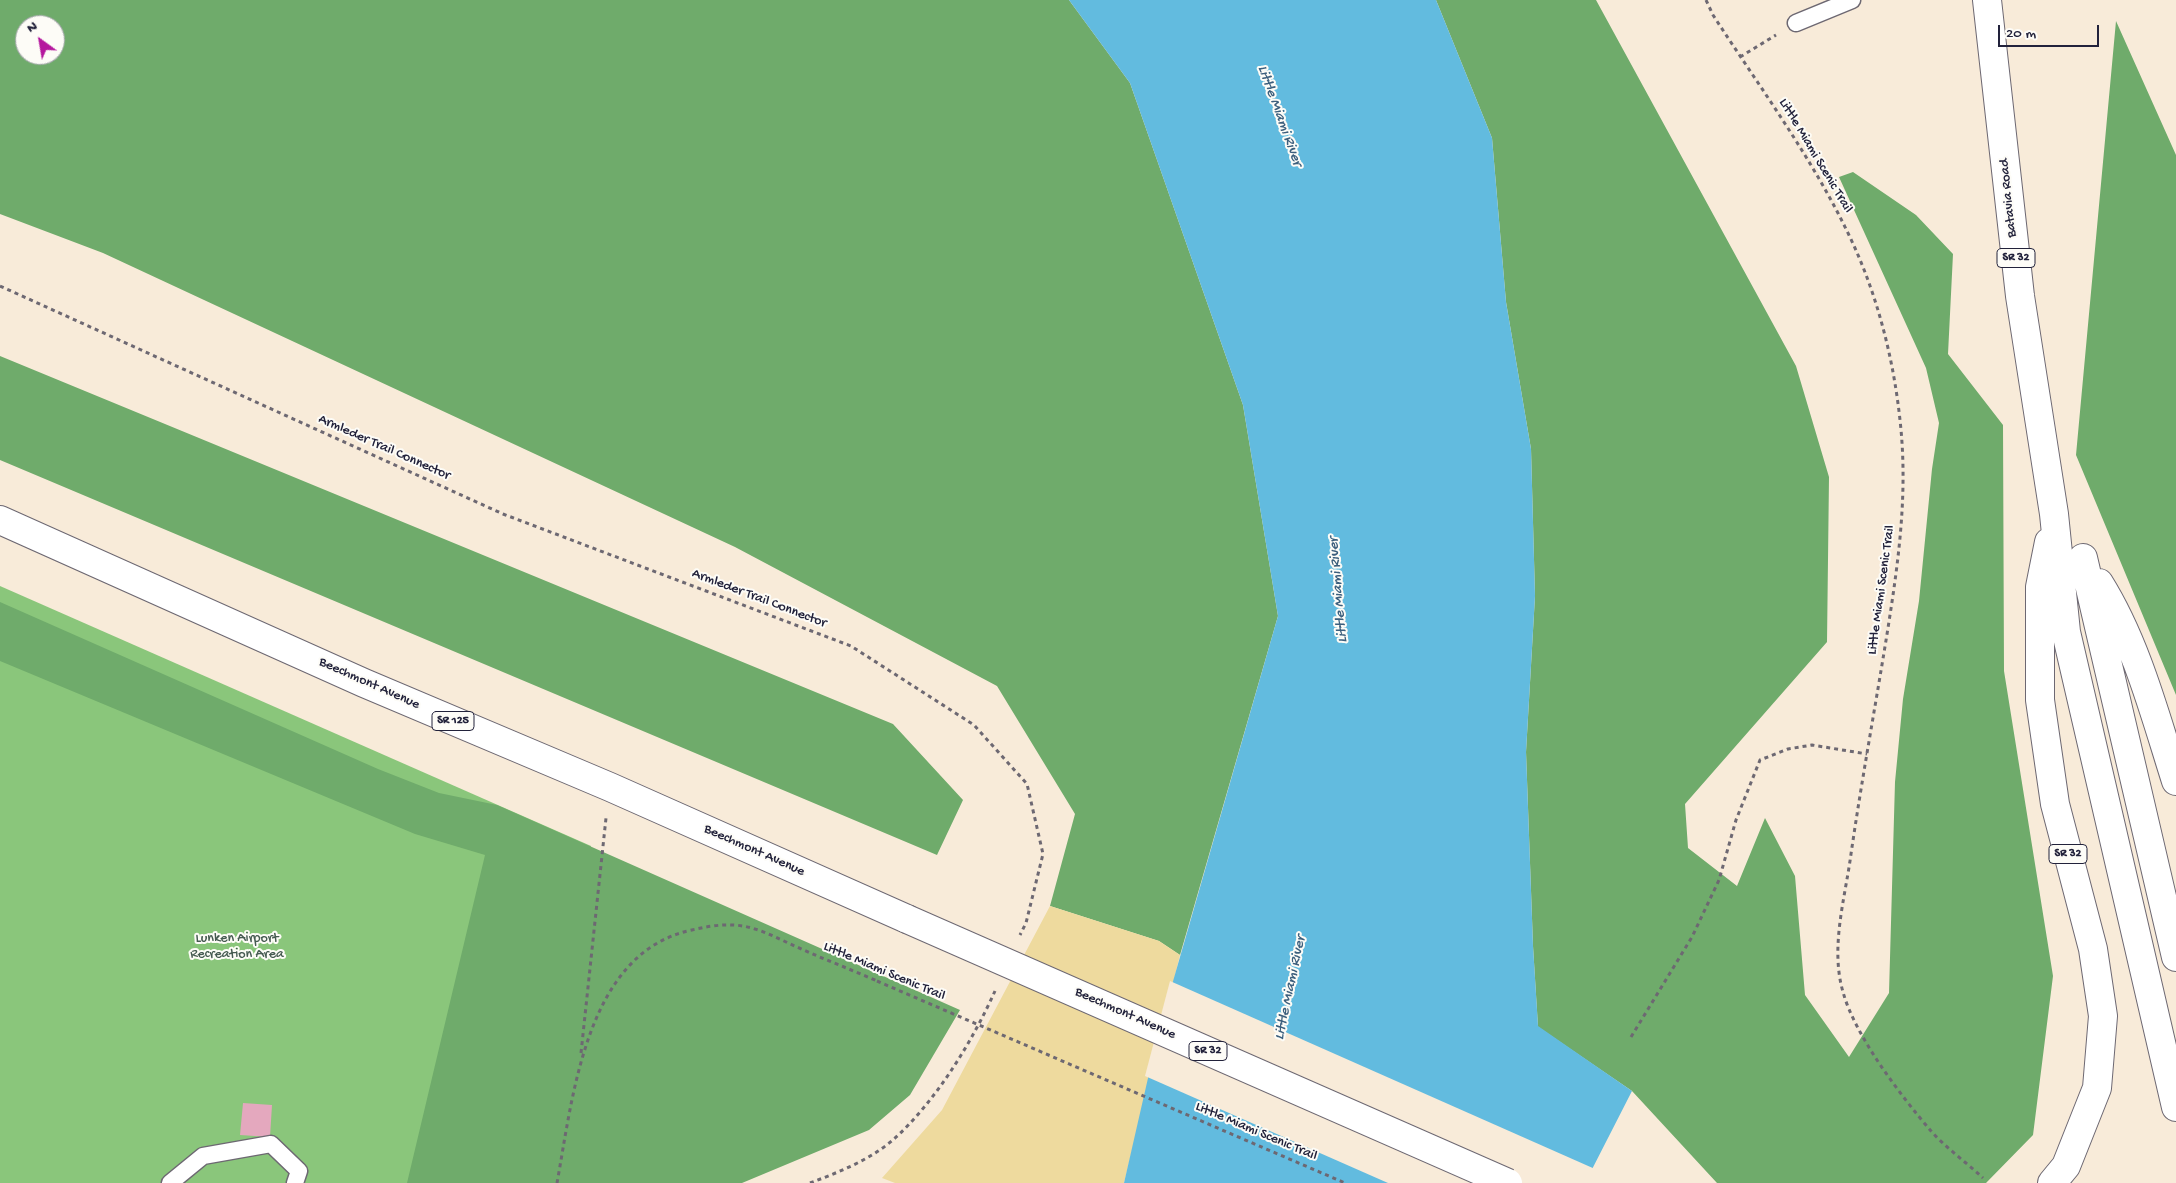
<!DOCTYPE html>
<style>
body{margin:0}
#map{position:relative;width:2176px;height:1183px;overflow:hidden;background:#f8ebd9;font-family:"Gochi Hand",sans-serif}
canvas{display:block}
.north{position:absolute;left:15px;top:15px;width:50px;height:50px;box-sizing:border-box;background:#fdfcf7;border:1px solid #a5a5ac;border-radius:50%;rotate:328deg;font-size:14px;font-weight:700;line-height:20px;text-align:center;color:#22223b}
.north::after{content:'';display:block;margin:auto;width:18px;height:22px;background:#b5179e;clip-path:polygon(50% 0,100% 100%,50% 72%,0 100%)}
.scale{position:absolute;left:1998px;top:25px;width:101px;height:22px;box-sizing:border-box;border:2px solid #22223b;border-top:0;padding-left:6px;font-size:15px;line-height:18px;white-space:nowrap;color:#22223b;-webkit-text-stroke:4px #fdfcf7;paint-order:stroke}
</style>
<div id="map">
<canvas width="2176" height="1183"></canvas>
<div class="north">N</div>
<div class="scale">20 m</div>
</div>
<script>
const ctx = document.querySelector('canvas').getContext('2d');
ctx.lineJoin = 'round';
function paint(path, color) { ctx.fillStyle = color; ctx.fill(path, 'evenodd'); }
function trace(path, color, width, dash) { ctx.strokeStyle = color; ctx.lineWidth = width; ctx.lineCap = dash ? 'butt' : 'round'; ctx.setLineDash(dash || []); ctx.stroke(path); }
function drawText(font, color, halo, rows, align = 'center') {
  ctx.font = font + ' "Gochi Hand",sans-serif'; ctx.lineWidth = 4; ctx.setLineDash([]); ctx.textBaseline = 'middle'; ctx.strokeStyle = halo; ctx.fillStyle = color; for (const [text, x, y, turn = 0] of rows) {
    ctx.save(); ctx.translate(x, y); ctx.rotate((+turn || 0) * Math.PI / 180); ctx.textAlign = isNaN(turn) ? turn : align; if (halo) ctx.strokeText(text, 0, 0); ctx.fillText(text, 0, 0); ctx.restore();
  }
}
const green = new Path2D(`
 M0 586 591 846 542 1183H0Z`);
const forest = new Path2D(`
 M0 0H1069L1130 83 1243 405 1278 616 1180 955 1159 941 1050 906 1075 814 997 686 735 547 103 253 0 214ZM25 25H55V55H25Z
 M1436 0H1596L1796 366 1829 477 1827 642 1685 804 1688 848 1737 886 1765 818 1795 876 1805 995 1849 1057 1889 993 1895 782 1903 699 1919 601 1932 469 1939 423 1926 368 1839 177 1853 172 1916 215 1953 254 1948 354 2003 425 2004 671 2053 976 2033 1135 1986 1183H1717L1632 1091 1538 1027 1533 946 1526 752 1535 596 1531 449 1506 302 1492 138Z
 M2116 21 2176 155V695L2076 455Z
 M0 356 893 724 963 800 937 855 0 460Z
 M0 602 378 769 439 793 497 805 960 1010 910 1095 869 1130 742 1183H407L485 855 415 834 0 661Z`);
const sand = new Path2D(`
 M1050 906 1159 941 1180 955 1124 1183H895L882 1178 942 1110Z`);
const water = new Path2D(`
 M1069 0H1436L1492 138 1506 302 1531 449 1535 596 1526 752 1533 946 1538 1026 1632 1091 1585 1183H1124L1159 1030 1278 616 1243 405 1130 83Z`);
const pier = new Path2D(`
 M1170 981 1595 1169 1587 1183H1388L1145 1076Z`);
const building = new Path2D(`
 M243 1103 272 1105 270 1137 240 1135Z`);
const path = new Path2D(`
 M1706 0 1713 15C1759 86 1810 155 1847 231 1876 290 1893 355 1900 420 1908 491 1899 558 1888 628 1876 703 1862 778 1851 854 1845 899 1830 947 1843 992 1855 1036 1901 1096 1931 1131 1946 1148 1966 1162 1983 1178
 M1740 57 1776 35
 M0 286 503 514 851 646 974 725 1027 784 1043 854 1026 923 1020 935
 M1631 1037 1692 937 1719 880 1736 820 1760 760 1788 749 1812 745 1867 754
 M581 1053 606 818
 M557 1183C573 1096 586 952 692 930 713 925 734 922 755 929 769 933 783 941 797 947 823 959 850 969 877 981
 M810 1183C839 1172 870 1160 894 1139 936 1101 972 1042 995 991`);
const lane = new Path2D(`
 M1796 23 1852 0
 M170 1183 203 1156 271 1144 299 1171 295 1183`);
const highway = new Path2D(`
 M1987 0 2020 296 2054 514 2066 632 2176 1107
 M0 520 364 683 610 787 907 919
 M2049 542 2040 587V700L2055 804 2093 949 2103 1016 2097 1088 2066 1166 2052 1183
 M2083 558 2176 957
 M2099 583C2136 642 2155 715 2176 781`);
const pathBridge = new Path2D(`
 M877 981 1345 1183`);
const highwayBridge = new Path2D(`
 M907 919 1508 1183`);
const shields = [
 [2016,258,38],
 [453,721,42],
 [2068,854,38],
 [1208,1051,38]
];
const shieldNames = [
 ["SR 32",2016,258],
 ["SR 125",453,721],
 ["SR 32",2068,854],
 ["SR 32",1208,1051]
];
const streetNames = [
 ["Little Miami Scenic Trail",1815,156,59],
 ["Batavia Road",2009,198,-96],
 ["Armleder Trail Connector",384,448,24],
 ["Little Miami Scenic Trail",1882,590,-82],
 ["Armleder Trail Connector",759,599,21],
 ["Beechmont Avenue",369,684,24],
 ["Beechmont Avenue",754,851,24],
 ["Little Miami Scenic Trail",884,972,23],
 ["Beechmont Avenue",1125,1014,24],
 ["Little Miami Scenic Trail",1256,1132,23]
];
const parkNames = [
 ["Lunken Airport",237,939],
 ["Recreation Area",237,955]
];
const waterNames = [
 ["Little Miami River",1279,116,70],
 ["Little Miami River",1339,590,-95],
 ["Little Miami River",1291,988,-78]
];
paint(green, '#8ac67b');
paint(forest, '#6fab6b');
paint(sand, '#eeda9e');
paint(water, '#62bbdf');
paint(pier, '#f8ebd9');
paint(building, '#e4a8be');
trace(lane, '#6d6872', 19);
trace(highway, '#6d6872', 30);
trace(path, '#6d6872', 3, [4, 4]);
trace(lane, '#fff', 16);
trace(highway, '#fff', 28);
trace(highwayBridge, '#6d6872', 30, []);
trace(pathBridge, '#6d6872', 3, [4, 4]);
trace(highwayBridge, '#fff', 28);
for (const [x, y, w] of shields) { const box = new Path2D(); box.roundRect(x - w / 2, y - 9.5, w, 19, 4); ctx.fillStyle = '#fdfcf7'; ctx.fill(box); trace(box, '#22223b', 1); }
drawText('bold 12px', '#22223b', null, shieldNames);
drawText('14px', '#22223b', '#fdfcf7', streetNames);
drawText('14px', '#465b51', '#fdfcf7', parkNames);
drawText('italic 15px', '#3c5f7d', '#fdfcf7', waterNames);
</script>
